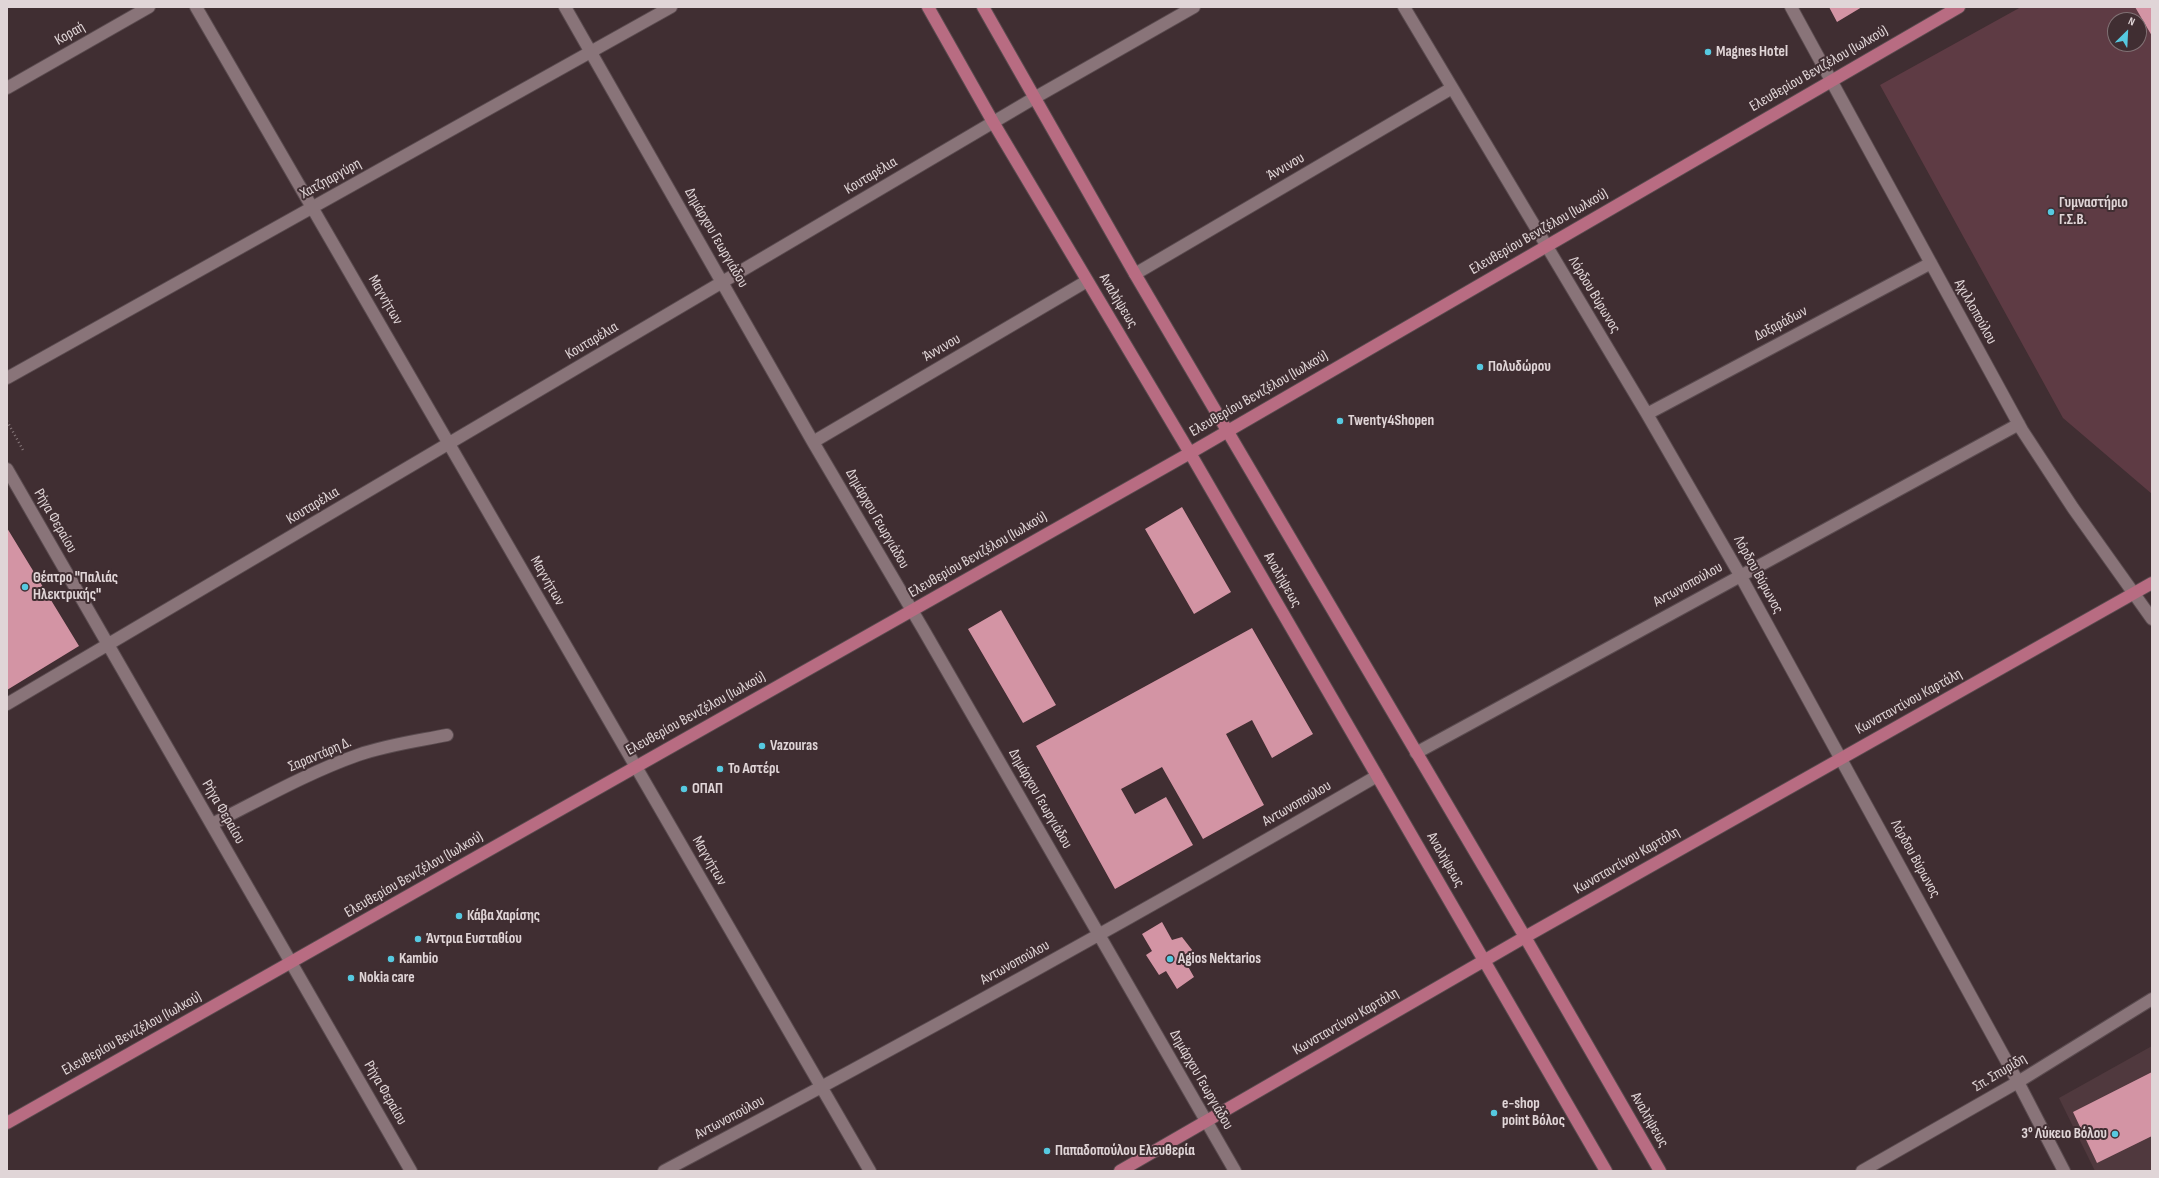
<!DOCTYPE html>
<meta charset="utf-8">
<style>
body{margin:0}
#map{position:relative;width:2159px;height:1178px;overflow:hidden;background:#402e32;font-family:"Sofia Sans Condensed",sans-serif}
canvas{display:block}
.frame{position:absolute;inset:0;border:8px solid #e0d5d7;pointer-events:none}
.north{position:absolute;left:2107px;top:12px;width:40px;height:40px;box-sizing:border-box;background:#402e32;border:1px solid #807174;border-radius:50%;rotate:24deg;font-size:11px;font-weight:700;line-height:16px;text-align:center;color:#e0d5d7}
.north::after{content:'';display:block;margin:auto;width:14px;height:18px;background:#56c9e0;clip-path:polygon(50% 0,100% 100%,50% 72%,0 100%)}
</style>
<div id="map">
<canvas width="2159" height="1178"></canvas>
<div class="frame"></div>
<div class="north">N</div>
</div>
<script>
const ctx = document.querySelector('canvas').getContext('2d');
ctx.lineJoin = 'round';
function paint(path, color) { ctx.fillStyle = color; ctx.fill(path, 'evenodd'); }
function trace(path, color, width, dash) { ctx.strokeStyle = color; ctx.lineWidth = width; ctx.lineCap = dash ? 'butt' : 'round'; ctx.setLineDash(dash || []); ctx.stroke(path); }
function drawText(font, color, halo, rows, align = 'center') {
  ctx.font = font + ' "Sofia Sans Condensed",sans-serif'; ctx.lineWidth = 4; ctx.setLineDash([]); ctx.textBaseline = 'middle'; ctx.strokeStyle = halo; ctx.fillStyle = color; for (const [text, x, y, turn = 0] of rows) {
    ctx.save(); ctx.translate(x, y); ctx.rotate((+turn || 0) * Math.PI / 180); ctx.textAlign = isNaN(turn) ? turn : align; if (halo) ctx.strokeText(text, 0, 0); ctx.fillText(text, 0, 0); ctx.restore();
  }
}
const built = new Path2D(`
 M2152 1046V1171H2095L2059 1098Z`);
const green = new Path2D(`
 M2021 7H2152V494L2063 418 1880 85ZM2115 20H2139V44H2115Z`);
const building = new Path2D(`
 M1829 7H1862L1837 22Z
 M2135 7H2152V36Z
 M1182 507 1231 592 1194 614 1145 529Z
 M7 528 79 646 7 690Z
 M1001 610 1056 705 1023 723 968 629Z
 M1252 628 1313 734 1272 758 1252 720 1226 734 1264 805 1203 839 1162 767 1121 789 1135 814 1166 797 1193 845 1115 889 1036 746Z
 M1162 922 1172 940 1182 937 1196 955 1186 963 1194 977 1177 989 1166 971 1159 975 1146 955 1152 951 1142 934Z
 M2152 1072V1136L2097 1163 2073 1112Z`);
const path = new Path2D(`
 M7 421 23 450`);
const minor = new Path2D(`
 M196 7 870 1171
 M565 7 813 442 923 629 1235 1171
 M1404 7 1647 414 1740 575 2018 1082 2064 1171
 M1791 7 2022 430 2073 508 2152 619
 M7 88 149 7
 M1135 274 1452 88
 M7 378 671 7
 M1647 414 1931 263
 M813 442 1087 281
 M7 469 411 1171
 M7 704 1036 97 1194 7
 M1416 753 2019 424
 M212 824C260 800 307 773 358 755 386 745 417 741 447 735
 M664 1171C904 1044 1142 913 1377 776
 M1862 1171 2018 1082 2152 999`);
const major = new Path2D(`
 M928 7 993 122 1190 453 1606 1171
 M983 7 1135 274 1525 937 1660 1171
 M7 1123 1190 453 1959 7
 M1120 1171 1525 937 2152 583`);
const markers = [
 [1708,52,4,"#56c9e0"],
 [2051,212,4,"#56c9e0"],
 [1480,367,4,"#56c9e0"],
 [1340,421,4,"#56c9e0"],
 [25,587,4,"#56c9e0"],
 [762,746,4,"#56c9e0"],
 [720,769,4,"#56c9e0"],
 [684,789,4,"#56c9e0"],
 [459,916,4,"#56c9e0"],
 [418,939,4,"#56c9e0"],
 [391,959,4,"#56c9e0"],
 [1170,959,4,"#56c9e0"],
 [351,978,4,"#56c9e0"],
 [1494,1113,4,"#56c9e0"],
 [2115,1134,4,"#56c9e0"],
 [1047,1151,4,"#56c9e0"]
];
const streetNames = [
 ["Κοραή",70,34,-30],
 ["Ελευθερίου Βενιζέλου (Ιωλκού)",1819,69,-30],
 ["Άννινου",1286,167,-30],
 ["Κουταρέλια",871,176,-31],
 ["Χατζηαργύρη",331,179,-29],
 ["Ελευθερίου Βενιζέλου (Ιωλκού)",1539,232,-30],
 ["Δημάρχου Γεωργιάδου",716,238,60],
 ["Λόρδου Βύρωνος",1594,295,59],
 ["Μαγνήτων",385,300,60],
 ["Αναλήψεως",1118,301,59],
 ["Αχιλλοπούλου",1975,312,61],
 ["Δοξαράδων",1781,324,-28],
 ["Κουταρέλια",592,341,-31],
 ["Άννινου",942,348,-30],
 ["Ελευθερίου Βενιζέλου (Ιωλκού)",1259,394,-30],
 ["Κουταρέλια",313,506,-31],
 ["Δημάρχου Γεωργιάδου",877,519,60],
 ["Ρήγα Φεραίου",55,521,60],
 ["Ελευθερίου Βενιζέλου (Ιωλκού)",978,555,-30],
 ["Λόρδου Βύρωνος",1758,575,61],
 ["Αναλήψεως",1282,580,60],
 ["Μαγνήτων",547,581,60],
 ["Αντωνοπούλου",1688,585,-29],
 ["Κωνσταντίνου Καρτάλη",1909,702,-29],
 ["Ελευθερίου Βενιζέλου (Ιωλκού)",696,714,-29],
 ["Σαραντάρη Δ.",320,755,-23],
 ["Δημάρχου Γεωργιάδου",1040,799,60],
 ["Αντωνοπούλου",1297,804,-30],
 ["Ρήγα Φεραίου",223,812,60],
 ["Λόρδου Βύρωνος",1915,859,61],
 ["Αναλήψεως",1445,860,60],
 ["Μαγνήτων",709,861,60],
 ["Κωνσταντίνου Καρτάλη",1627,861,-30],
 ["Ελευθερίου Βενιζέλου (Ιωλκού)",414,875,-30],
 ["Αντωνοπούλου",1015,963,-29],
 ["Κωνσταντίνου Καρτάλη",1346,1022,-30],
 ["Ελευθερίου Βενιζέλου (Ιωλκού)",132,1034,-29],
 ["Σπ. Σπυρίδη",2000,1073,-31],
 ["Δημάρχου Γεωργιάδου",1201,1080,60],
 ["Ρήγα Φεραίου",385,1093,60],
 ["Αντωνοπούλου",730,1118,-28],
 ["Αναλήψεως",1649,1120,60]
];
const poiNames = [
 ["Magnes Hotel",1716,52],
 ["Γυμναστήριο",2059,203],
 ["Γ.Σ.Β.",2059,220],
 ["Πολυδώρου",1488,367],
 ["Twenty4Shopen",1348,421],
 ["Θέατρο \"Παλιάς",33,578],
 ["Ηλεκτρικής\"",33,595],
 ["Vazouras",770,746],
 ["Το Αστέρι",728,769],
 ["ΟΠΑΠ",692,789],
 ["Κάβα Χαρίσης",467,916],
 ["Άντρια Ευσταθίου",426,939],
 ["Kambio",399,959],
 ["Agios Nektarios",1178,959],
 ["Nokia care",359,978],
 ["e-shop",1502,1104],
 ["point Βόλος",1502,1121],
 ["3° Λύκειο Βόλου",2107,1134,"right"],
 ["Παπαδοπούλου Ελευθερία",1055,1151]
];
paint(built, '#50393e');
paint(green, '#5e3b44');
paint(building, '#d394a4');
trace(minor, '#5a4b4f', 14);
trace(major, '#5a4b4f', 14);
trace(path, '#88797c', 2.5, [1, 3]);
trace(minor, '#897479', 12);
trace(major, '#b86c82', 12);
for (const [x, y, r, color] of markers) { const dot = new Path2D(); dot.arc(x, y, r, 0, 2 * Math.PI); ctx.fillStyle = color; ctx.fill(dot); trace(dot, '#402e32', 1.5); }
drawText('15px', '#e0d5d7', '#402e32', streetNames);
drawText('bold 15px', '#e0d5d7', '#402e32', poiNames, 'left');
</script>
